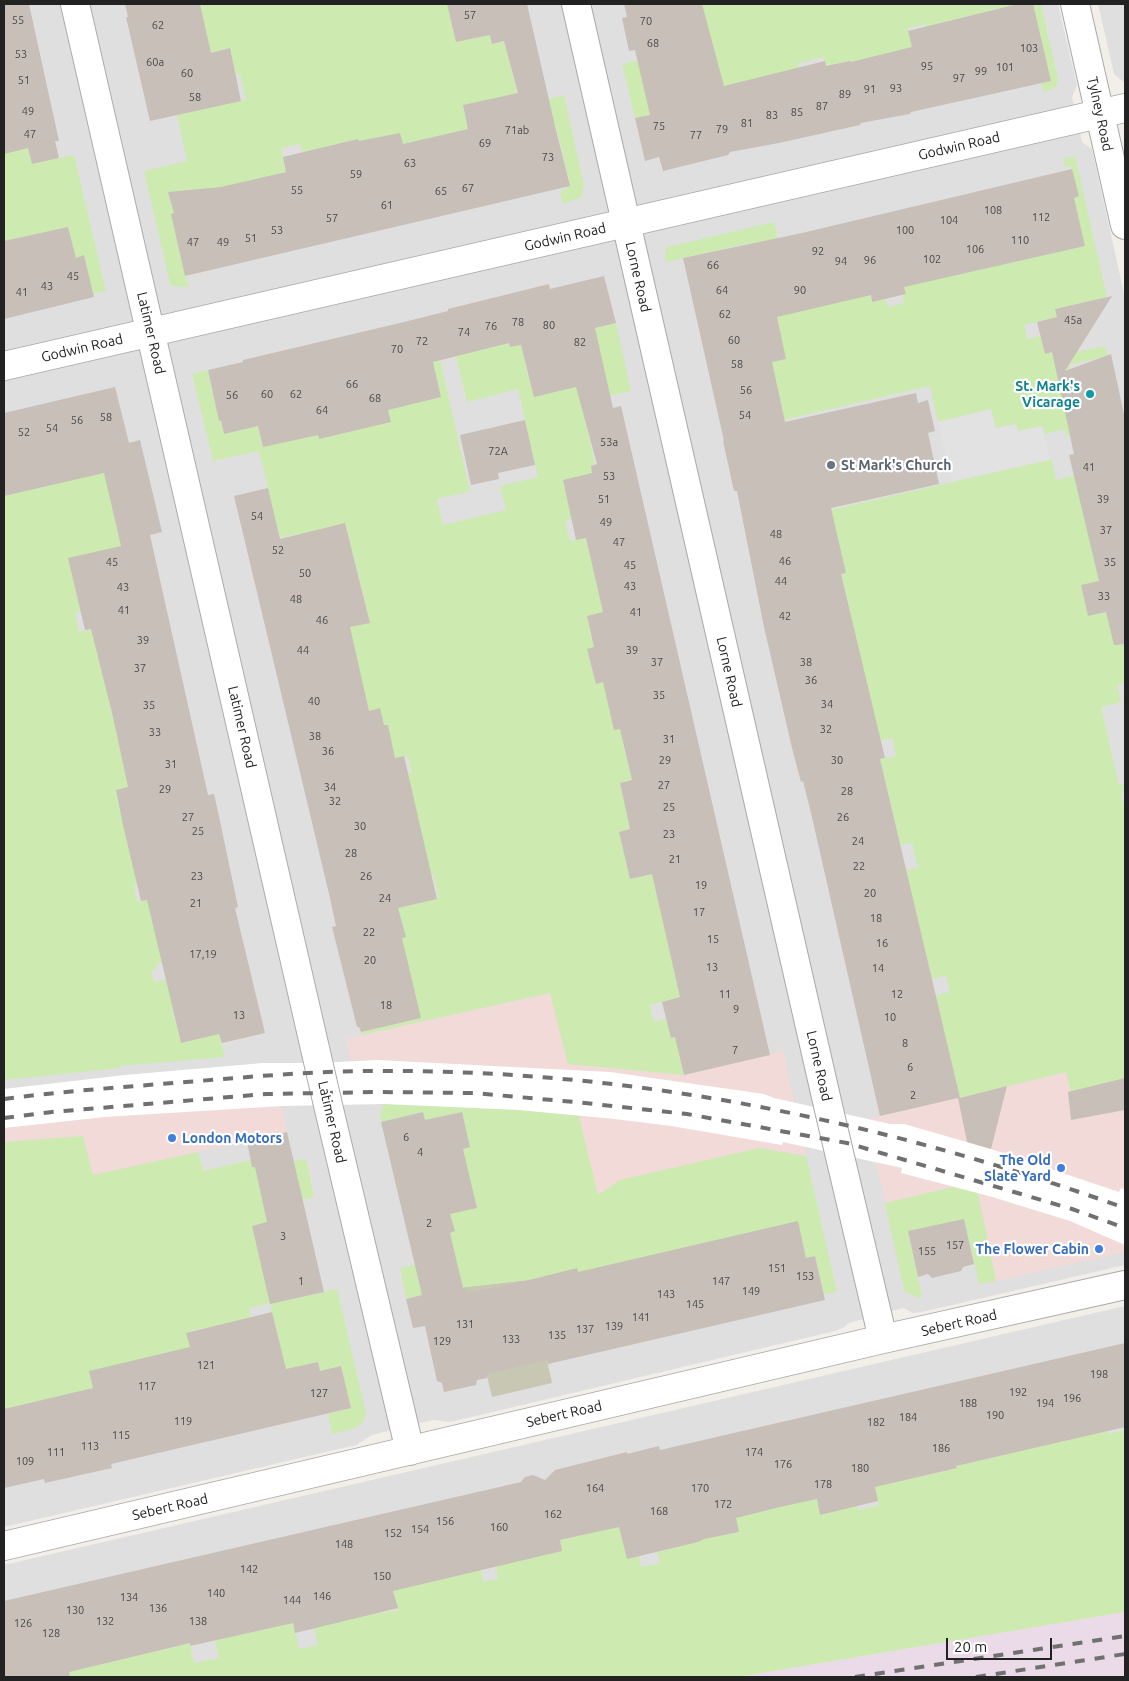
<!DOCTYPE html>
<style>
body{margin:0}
#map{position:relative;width:1129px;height:1681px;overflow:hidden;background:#f2efe9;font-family:Ubuntu,sans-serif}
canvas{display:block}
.frame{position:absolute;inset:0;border:5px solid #222;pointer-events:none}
.scale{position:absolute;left:946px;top:1638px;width:106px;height:22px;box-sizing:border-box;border:2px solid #222;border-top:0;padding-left:6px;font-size:15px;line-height:18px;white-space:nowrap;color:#222;-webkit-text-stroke:4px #fff;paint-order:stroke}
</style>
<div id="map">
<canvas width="1129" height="1681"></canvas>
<div class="frame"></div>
<div class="scale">20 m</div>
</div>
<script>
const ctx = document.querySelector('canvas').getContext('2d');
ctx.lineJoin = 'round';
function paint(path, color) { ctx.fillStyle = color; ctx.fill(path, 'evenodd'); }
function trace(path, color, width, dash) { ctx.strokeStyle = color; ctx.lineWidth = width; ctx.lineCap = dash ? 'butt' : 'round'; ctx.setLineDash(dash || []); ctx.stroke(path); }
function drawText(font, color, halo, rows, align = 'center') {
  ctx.font = font + ' Ubuntu,sans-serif'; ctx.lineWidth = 4.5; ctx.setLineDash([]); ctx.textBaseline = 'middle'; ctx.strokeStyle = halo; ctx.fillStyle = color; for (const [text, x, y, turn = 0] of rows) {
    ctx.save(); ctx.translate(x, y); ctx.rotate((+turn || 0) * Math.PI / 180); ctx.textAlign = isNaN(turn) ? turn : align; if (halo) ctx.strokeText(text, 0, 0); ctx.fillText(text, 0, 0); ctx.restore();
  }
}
const residential = new Path2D(`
 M4 4H1058L1077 85 1072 97 1082 142 1092 149 1125 298V1265L922 1312 913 1313 903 1308 849 1323 843 1328 835 1331 450 1422 433 1420 372 1435 356 1445 4 1527Z
 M1098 4H1125V83L1114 74Z
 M1125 1306V1612L738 1677H4V1565Z`);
const commercial = new Path2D(`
 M551 993 568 1064 684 1075 783 1051 806 1156 759 1148 620 1180 598 1195 579 1116 564 1071 377 1060 351 1062 346 1039Z
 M1067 1072 1071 1091 1125 1078V1252L996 1281 978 1193 953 1187 885 1203 867 1119Z
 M282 1106 287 1132 92 1175 83 1136 4 1142V1128L105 1117Z`);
const industrial = new Path2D(`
 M1125 1612V1677H738Z`);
const construction = new Path2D(`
 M529 1280 552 1383 492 1397 466 1287Z`);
const grass = new Path2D(`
 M200 4H447L456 42 490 35 492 44 504 41 518 96 463 105 468 129 403 145 400 134 394 135 362 155 358 139 338 144 350 193 306 168 300 144 281 148 286 172 279 173 185 276 189 287H180L171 285 169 279 144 171 187 161 177 115 246 99 240 74 236 75 230 48 211 53Z
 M695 4H1019L987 11 995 46 972 15 940 23 948 57 935 61 925 24 908 28 916 65 851 62 850 61 826 66 823 57 798 63 804 85 725 86 647 102 650 115 635 118 622 64 679 51 696 9ZM713 43 716 58 691 64 686 49Z
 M1033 4H1041L1058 79 1056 87 1044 92 1041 83 1050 80Z
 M564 95 584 185 582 197 563 204 560 192 570 186 556 126 546 128 540 101Z
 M15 145 28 148 32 164 74 155 106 291 93 294 84 256 76 258 68 227 4 242V147Z
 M1075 156 1107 297 1055 309 1057 317 1024 325 1027 339 1040 336 1045 354 1064 349 1066 354 1105 346 1107 356 1069 365 1084 428 1125 419V423L1066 436 1064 429 1044 434 1042 426 1018 431 1015 425 996 429 991 409 938 422 930 386 761 425 783 412 775 378 749 367 786 359 754 262 750 243 666 262 665 251 667 247 774 222 796 312 862 259 872 302 886 299 888 307 904 303 902 295 906 294 901 272 993 228 1002 265 1032 258 1057 213 1066 250 1085 246 1074 198 1079 196 1071 166 1065 167 1063 159Z
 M616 323 631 391 581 402 595 464 591 466 592 473 576 494 567 496 570 513 602 511 565 521 570 541 586 538 590 555 624 608 587 616 591 637 628 628 631 639 587 649 596 684 618 679 614 730 650 722 653 736 623 743 632 780 620 783 630 829 619 832 630 879 653 874 664 925 695 918 668 943 676 980 712 990 650 1005 654 1022 666 1019 671 1038 720 1026 679 1055 684 1075 568 1064 550 993 361 1035V1032L421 1018 387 942 405 937 398 908 439 898 433 874 409 879 404 775 412 773 408 756 344 771 388 725 332 720 349 627 370 622 364 598 344 602V601L364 596 352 550 334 554 349 540 345 524 280 538 259 451 213 461 192 374 208 370 219 420H221L224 434 258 426 263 446 318 435 319 439 390 422 379 374 423 401 441 396 433 362 440 360 470 491 437 499 443 525 506 510 500 486 538 477 518 389 467 402 456 356 509 343 511 347 521 345 528 376 544 373 556 359 608 388 602 360 589 330Z
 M88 441 116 481 148 473 156 508 121 546 89 609 75 612 79 632 126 621 95 645 104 680 138 672 142 690 108 698 112 717 138 711 141 725 116 731 120 751 184 872 134 884 137 902 153 898 162 962 156 964 157 969 151 971 154 982 204 971 211 998 172 1008 181 1043 219 1034 225 1057 120 1066V1068L4 1080V494L5 496 42 487 34 453Z
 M1052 459 1056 480 1075 475 1099 581 1081 585 1088 616 1119 609 1125 637V683L1117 685 1121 702 1101 707 1119 785 1125 784V791L1121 793 1125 810V1078L1071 1092 1066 1072 952 1100C943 1065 943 1030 936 995L950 992 946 976 898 986 869 871 905 864 907 870 918 868 912 843 900 845 885 778 850 786 846 767 896 756 892 738 798 758 853 624 845 589 803 598 831 510Z
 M384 1104 519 1110 579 1116 598 1195 620 1180 759 1148 806 1156 837 1292 824 1294 815 1256 806 1258 798 1222 579 1276 576 1269 529 1280 466 1287 406 1299 400 1268 455 1255 450 1233 455 1231 450 1214 477 1208 469 1176 397 1191 394 1173 434 1156 470 1147 462 1112 425 1120 423 1112 381 1122 380 1114Z
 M83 1136 93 1175 198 1152 203 1171 251 1160 253 1167 293 1158 294 1161 306 1159 314 1197 264 1208 267 1222 252 1226 277 1267 285 1301 337 1289 366 1413C364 1430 345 1430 332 1434L328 1414 351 1408 341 1366 320 1371 318 1362 295 1367 288 1378 270 1303 249 1308 266 1380 211 1335 209 1327 187 1332 201 1395 93 1388 61 1396 68 1429 51 1398 29 1403 6 1444 4 1433V1312L6 1311 4 1301V1142Z
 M953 1187 978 1193 996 1281 979 1284 964 1219 908 1232 922 1297 919 1298 905 1292 903 1286 885 1203Z
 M1004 1415 1107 1431 1108 1434 1125 1430V1612L738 1677H70L60 1634 138 1655 176 1647 181 1606 194 1663 219 1658 214 1634 248 1633 271 1628 262 1591 291 1612 299 1649 318 1645 314 1628 370 1560 382 1613 398 1610 393 1590 472 1536 484 1582 498 1579 496 1566 562 1551 560 1540 585 1535 581 1519 618 1522 627 1559 639 1556 641 1567 660 1563 657 1552 678 1547 666 1493 722 1535 739 1532 727 1477 764 1511 799 1502 806 1452 821 1515 839 1510 827 1457 845 1452 858 1510 879 1505 874 1482 919 1477 957 1468 947 1428 978 1461 1012 1453Z`);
const parking = new Path2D(`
 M991 409 996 428 1016 424 1018 431 1042 426 1050 460 952 481 938 422Z`);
const pier = new Path2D(`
 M377 1060 610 1072 764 1094 774 1098 890 1124H904L991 1149 1119 1192 1121 1188 1125 1190V1245L1070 1221 989 1196 901 1173 902 1168 783 1142 782 1145 671 1126 615 1119 519 1110 384 1104 282 1106 105 1117 4 1128V1089L125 1075 263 1063H319Z`);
const building = new Path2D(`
 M4 4H29L59 141H55L59 158 32 164 28 148 4 154Z
 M125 4H200L211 53 230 48 241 101 150 121 126 17H128Z
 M447 4H527L555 126 570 186 185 276 171 214 174 213 168 192 221 187 286 172 283 157 358 139 359 141 400 133 403 144 468 129 463 105 518 93 504 41 492 44 490 35 456 42Z
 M624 4H702L724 86 825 61 826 66 850 61 851 62 912 47 908 31 1018 4H1033L1051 81 911 112 910 114 893 117 861 123 860 125 779 143 730 152 728 155 663 171 659 157 645 161 635 118 650 115 635 50 629 51 622 18 627 17Z
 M1072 169 1079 196 1074 198 1085 246 904 287 906 294 872 302 871 295 777 317 786 359 772 362 785 422 916 393 918 403 928 400 935 431 928 433 939 484 831 508 846 573 841 574 885 758 880 759 960 1098 1007 1086 991 1149 967 1142 958 1098 880 1116 811 813 803 781 801 782 792 748 764 627 737 491H734L723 441H724L683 258 802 233Z
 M68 227 76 258 84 255 94 297 4 319V241Z
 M604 276 616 323 595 328 613 408 621 406 770 1055 684 1075 675 1037 671 1038 662 1002 680 997 652 874 630 879 619 832 630 829 620 783 632 780 620 729 614 730 603 682 596 684 587 649 594 647 587 616 603 612 586 538 576 540 563 480 592 473 591 466 597 464 576 387 534 397 521 345 510 347 509 343 433 362 441 397 388 410 391 422 319 439 318 435 263 447 258 426 224 434 221 420 219 421 208 370 243 362V360L404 322 448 311V309L549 284 550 289Z
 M1112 296 1065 371 1111 354 1125 419V644L1114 645 1106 612 1088 616 1081 585 1099 581 1069 455 1074 454 1052 352 1045 354 1037 322 1057 317 1055 309Z
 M115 387 129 443 140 440 162 532 150 535 208 795 214 794 220 821 238 907 235 908 265 1033 222 1043 219 1034 181 1043 147 900 141 901 123 825 116 790 128 787 113 717 91 629 85 630 68 558 121 546 104 473 4 496V413Z
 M525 420 535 465 498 473 499 479 471 485 460 435Z
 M268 488 280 539 345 523 370 623 350 627 369 711 380 708 384 725H388L395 758 404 756 437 899 398 908 406 937 402 938 421 1018 361 1032 359 1027H357L332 927 336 926 330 898 234 496Z
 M1125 1078V1110L1071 1120 1068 1092Z
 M423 1112 425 1120 462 1112 470 1147 463 1149 477 1208 450 1214 455 1231 450 1233 463 1288 466 1287 468 1293 529 1280 577 1268 578 1272 798 1221 806 1258 815 1256 825 1300 548 1364 547 1360 487 1374V1378L477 1380 476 1385 444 1392 442 1383 437 1381 425 1326 413 1328 406 1299 422 1295 381 1122Z
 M287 1132 324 1292 270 1304 252 1226 267 1222 255 1167H252L247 1141Z
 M964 1219 974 1264 963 1267 961 1271 932 1278 928 1274 918 1277 908 1231Z
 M272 1312 286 1369 318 1362 320 1371 341 1366 351 1408 111 1464 112 1468 45 1483 44 1479 4 1488V1409L93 1388 89 1371 190 1347 186 1333Z
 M1125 1343V1427L956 1466 957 1468 875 1487 878 1501 820 1515 817 1499 780 1507 736 1518 739 1532 704 1539 698 1542 627 1559 619 1527 560 1540 562 1551 393 1591 398 1608 295 1633 293 1623 190 1646V1643L69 1672 70 1677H4V1601L521 1482 525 1477 533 1475 545 1480 555 1470 627 1452V1454L659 1446 660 1450 699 1441Z`);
const minor = new Path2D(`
 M75 4 328 1105 410 1451
 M576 4 829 1110 883 1339
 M1075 4 1125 225
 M4 366 1125 108
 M4 1546 883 1339 1125 1285`);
const rail = new Path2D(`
 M4 1099C64 1091 125 1087 186 1082 249 1077 312 1071 375 1071 634 1069 882 1121 1125 1208
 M4 1118 52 1112 266 1094 379 1092 473 1093 575 1102 687 1114 847 1143 1072 1209 1125 1228
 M855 1677 1125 1636
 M976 1677 1125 1654`);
const markers = [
 [1090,394,5,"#0f9aa8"],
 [831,465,5,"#6b7280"],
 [172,1138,5,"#3f7fe0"],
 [1061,1168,5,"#3f7fe0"],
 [1099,1249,5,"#3f7fe0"]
];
const numberNames = [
 ["57",470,15],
 ["55",18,20],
 ["70",646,21],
 ["62",158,25],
 ["68",653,43],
 ["103",1029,48],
 ["53",21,54],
 ["60a",155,62],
 ["95",927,66],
 ["101",1005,67],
 ["99",981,71],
 ["60",187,73],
 ["97",959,78],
 ["51",24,80],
 ["93",896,88],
 ["91",870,89],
 ["89",845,94],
 ["58",195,97],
 ["87",822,106],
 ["49",28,111],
 ["85",797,112],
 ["83",772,115],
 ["81",747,123],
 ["75",659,126],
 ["79",722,129],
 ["71ab",517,130],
 ["47",30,134],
 ["77",696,135],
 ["69",485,143],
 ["73",548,157],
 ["63",410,163],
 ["59",356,174],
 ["67",468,188],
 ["55",297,190],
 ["65",441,191],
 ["61",387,205],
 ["108",993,210],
 ["112",1041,217],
 ["57",332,218],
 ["104",949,220],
 ["53",277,230],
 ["100",905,230],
 ["51",251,238],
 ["110",1020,240],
 ["47",193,242],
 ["49",223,242],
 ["106",975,249],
 ["92",818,251],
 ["102",932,259],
 ["96",870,260],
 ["94",841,261],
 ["66",713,265],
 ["45",73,276],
 ["43",47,286],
 ["64",722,290],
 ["90",800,290],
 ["41",22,292],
 ["62",725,314],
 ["45a",1073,320],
 ["78",518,322],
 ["80",549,325],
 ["76",491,326],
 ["74",464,332],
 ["60",734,340],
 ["72",422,341],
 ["82",580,342],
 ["70",397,349],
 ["58",737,364],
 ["66",352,384],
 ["56",746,390],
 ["60",267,394],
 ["62",296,394],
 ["56",232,395],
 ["68",375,398],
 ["64",322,410],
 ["54",745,415],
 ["58",106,417],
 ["56",77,420],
 ["54",52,428],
 ["52",24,432],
 ["53a",609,442],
 ["72A",498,451],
 ["41",1089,467],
 ["53",609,476],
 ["51",604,499],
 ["39",1103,499],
 ["54",257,516],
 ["49",606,522],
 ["37",1106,530],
 ["48",776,534],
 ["47",619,542],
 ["52",278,550],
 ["46",785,561],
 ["45",112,562],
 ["35",1110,562],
 ["45",630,565],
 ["50",305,573],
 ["44",781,581],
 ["43",630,586],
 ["43",123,587],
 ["33",1104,596],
 ["48",296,599],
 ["41",124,610],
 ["41",636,612],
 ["42",785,616],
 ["46",322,620],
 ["39",143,640],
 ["44",303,650],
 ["39",632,650],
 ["37",657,662],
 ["38",806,662],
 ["37",140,668],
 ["36",811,680],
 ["35",659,695],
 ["40",314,701],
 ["34",827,704],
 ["35",149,705],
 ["32",826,729],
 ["33",155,732],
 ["38",315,736],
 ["31",669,739],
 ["36",328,751],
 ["29",665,760],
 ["30",837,760],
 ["31",171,764],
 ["27",664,785],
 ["34",330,787],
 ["29",165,789],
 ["28",847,791],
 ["32",335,801],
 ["25",669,807],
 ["27",188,817],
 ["26",843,817],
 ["30",360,826],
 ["25",198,831],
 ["23",669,834],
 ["24",858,841],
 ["28",351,853],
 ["21",675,859],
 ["22",859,866],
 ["23",197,876],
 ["26",366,876],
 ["19",701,885],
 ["20",870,893],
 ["24",385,898],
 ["21",196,903],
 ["17",699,912],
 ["18",876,918],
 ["22",369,932],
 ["15",713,939],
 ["16",882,943],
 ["17,19",203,954],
 ["20",370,960],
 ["13",712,967],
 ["14",878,968],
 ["11",725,994],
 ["12",897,994],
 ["18",386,1005],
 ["9",736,1009],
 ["13",239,1015],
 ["10",890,1017],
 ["8",905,1043],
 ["7",735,1050],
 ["6",910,1067],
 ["2",913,1095],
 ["6",406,1137],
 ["4",420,1152],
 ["2",429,1223],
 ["3",283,1236],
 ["157",955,1245],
 ["155",927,1251],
 ["151",777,1268],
 ["153",805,1276],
 ["1",301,1281],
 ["147",721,1281],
 ["149",751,1291],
 ["143",666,1294],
 ["145",695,1304],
 ["141",641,1317],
 ["131",465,1324],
 ["139",614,1326],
 ["137",585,1329],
 ["135",557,1335],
 ["133",511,1339],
 ["129",442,1341],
 ["121",206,1365],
 ["198",1099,1374],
 ["117",147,1386],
 ["192",1018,1392],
 ["127",319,1393],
 ["196",1072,1398],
 ["188",968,1403],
 ["194",1045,1403],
 ["190",995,1415],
 ["184",908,1417],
 ["119",183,1421],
 ["182",876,1422],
 ["115",121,1435],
 ["113",90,1446],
 ["186",941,1448],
 ["111",56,1452],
 ["174",754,1452],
 ["109",25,1461],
 ["176",783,1464],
 ["180",860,1468],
 ["178",823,1484],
 ["164",595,1488],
 ["170",700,1488],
 ["172",723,1504],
 ["168",659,1511],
 ["162",553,1514],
 ["156",445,1521],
 ["160",499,1527],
 ["154",420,1529],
 ["152",393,1533],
 ["148",344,1544],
 ["142",249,1569],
 ["150",382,1576],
 ["140",216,1593],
 ["146",322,1596],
 ["134",129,1597],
 ["144",292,1600],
 ["136",158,1608],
 ["130",75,1610],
 ["132",105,1621],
 ["138",198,1621],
 ["126",23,1623],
 ["128",51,1633]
];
const streetNames = [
 ["Tylney Road",1100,114,78],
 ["Godwin Road",959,146,-13],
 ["Godwin Road",565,237,-13],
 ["Lorne Road",638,277,77],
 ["Latimer Road",151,333,77],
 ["Godwin Road",82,348,-13],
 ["Lorne Road",729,672,77],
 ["Latimer Road",242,727,77],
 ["Lorne Road",819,1066,77],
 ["Latimer Road",332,1122,77],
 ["Sebert Road",959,1323,-13],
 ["Sebert Road",564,1414,-13],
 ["Sebert Road",170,1507,-13]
];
const cultureNames = [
 ["St. Mark's",1080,386],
 ["Vicarage",1080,402]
];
const worshipNames = [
 ["St Mark's Church",841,465]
];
const shopNames = [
 ["London Motors",182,1138,"left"],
 ["The Old",1051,1160],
 ["Slate Yard",1051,1176],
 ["The Flower Cabin",1089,1249]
];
paint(residential, '#e0dfdf');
paint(commercial, '#f2dad9');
paint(industrial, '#ebdbe8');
paint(construction, '#c7c7b4');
paint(grass, '#cdebb0');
paint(parking, '#e2e2e2');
paint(pier, '#fff');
paint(building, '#c7bfb8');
trace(minor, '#a9a9a9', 30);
trace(minor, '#fff', 28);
trace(rail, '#707070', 4, [10, 10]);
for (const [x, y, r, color] of markers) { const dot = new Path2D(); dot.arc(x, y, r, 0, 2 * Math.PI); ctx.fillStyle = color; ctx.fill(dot); trace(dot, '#fff', 2); }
drawText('11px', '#4b4948', null, numberNames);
drawText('14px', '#222', '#fff', streetNames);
drawText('bold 14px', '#0d838f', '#fff', cultureNames, 'right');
drawText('bold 14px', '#5b616d', '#fff', worshipNames, 'left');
drawText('bold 14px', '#366cbe', '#fff', shopNames, 'right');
</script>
